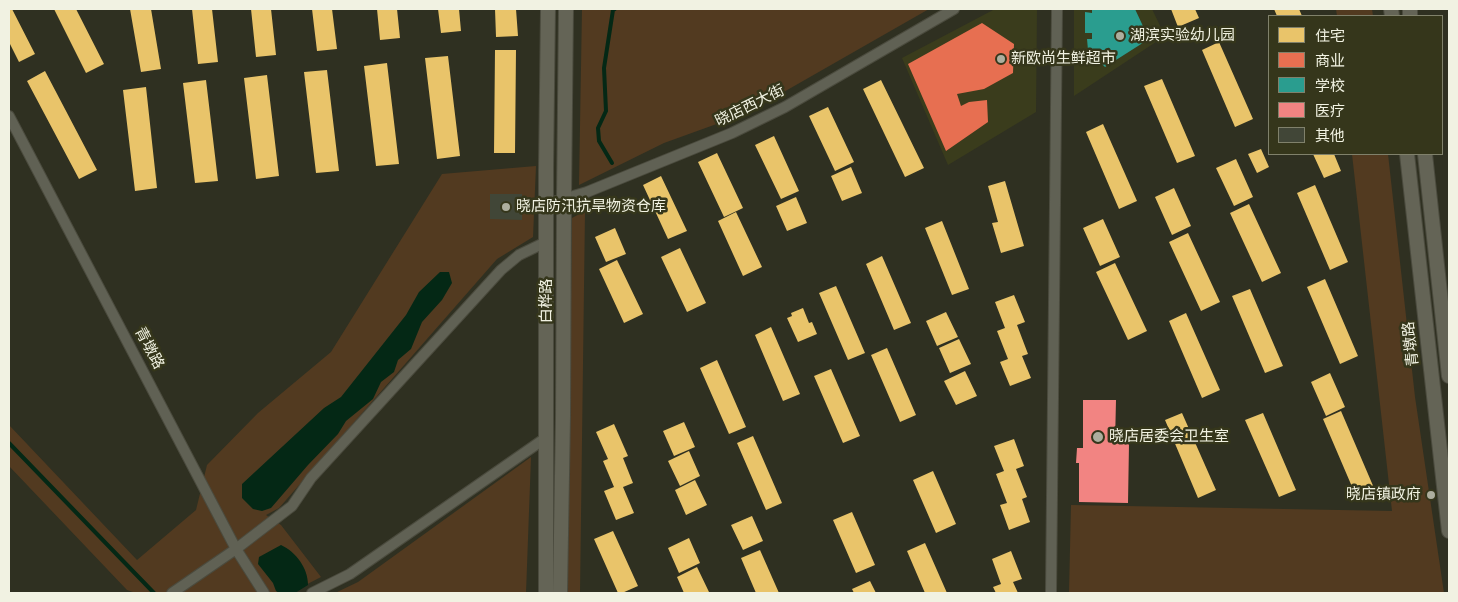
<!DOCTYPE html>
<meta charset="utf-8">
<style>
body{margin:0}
#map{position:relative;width:1458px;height:602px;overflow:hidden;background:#2f3021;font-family:"PT Sans","Noto Sans SC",sans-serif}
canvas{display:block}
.frame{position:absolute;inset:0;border:10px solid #f1f2e2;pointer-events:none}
.legend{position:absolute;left:1268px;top:15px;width:175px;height:140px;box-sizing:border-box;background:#35361b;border:1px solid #80816b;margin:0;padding:6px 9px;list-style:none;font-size:15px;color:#f1f2e2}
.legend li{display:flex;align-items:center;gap:10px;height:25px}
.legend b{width:25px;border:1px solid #80816b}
</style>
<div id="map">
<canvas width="1458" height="602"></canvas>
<div class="frame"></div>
<ul class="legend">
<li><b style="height:14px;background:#e9c46a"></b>住宅</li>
<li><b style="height:14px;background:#e76f51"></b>商业</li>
<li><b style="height:14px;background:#2a9d8f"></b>学校</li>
<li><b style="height:14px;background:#f28482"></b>医疗</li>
<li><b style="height:14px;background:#414637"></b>其他</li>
</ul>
</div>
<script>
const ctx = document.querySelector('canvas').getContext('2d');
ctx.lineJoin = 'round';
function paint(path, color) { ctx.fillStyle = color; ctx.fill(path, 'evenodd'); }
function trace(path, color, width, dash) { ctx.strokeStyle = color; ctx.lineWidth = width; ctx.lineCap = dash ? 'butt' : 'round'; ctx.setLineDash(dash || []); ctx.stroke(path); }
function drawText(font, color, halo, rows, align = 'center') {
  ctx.font = font + ' "PT Sans","Noto Sans SC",sans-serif'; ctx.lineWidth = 5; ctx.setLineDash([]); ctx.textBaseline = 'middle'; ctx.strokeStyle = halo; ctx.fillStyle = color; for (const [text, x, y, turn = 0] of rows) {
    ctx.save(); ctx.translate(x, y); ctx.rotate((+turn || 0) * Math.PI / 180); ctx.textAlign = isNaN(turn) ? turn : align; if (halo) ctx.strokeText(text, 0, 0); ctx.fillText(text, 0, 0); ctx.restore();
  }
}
const built = new Path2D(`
 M995 9H1037L1036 112 948 165 902 58Z
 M1074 9H1152L1165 36 1074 96Z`);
const green = new Path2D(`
 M582 9H929L747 113 664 143 579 185Z
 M1336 9H1372L1373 16H1337Z
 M1352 154H1388L1415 397 1444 593H1069L1071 505 1392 511Z
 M536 166 533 237 497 259 279 508 266 515 281 525 321 577 290 593H136L127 590 9 466V425L137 560 196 510 207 465 258 413 331 352 442 174Z
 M585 211 580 593H567L572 218Z
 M531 457 526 593H335L358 582Z`);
const water = new Path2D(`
 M440 272H449L452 283 442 300 422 322 411 349 398 360 394 372 381 382 373 399 346 421 338 434 308 465 271 508 262 511 253 509 242 498V484L324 408 341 397 406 315 419 292Z
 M281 545C296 552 308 568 308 585L295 593H279L276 591 273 583 258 564 259 557Z`);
const homes = new Path2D(`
 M9 9H12L35 54 19 62 9 42Z
 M54 9H76L104 64 86 73Z
 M130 9H151L161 69 141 72Z
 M192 9H212L218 62 198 64Z
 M251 9H271L276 55 256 57Z
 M312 9H332L337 49 317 51Z
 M377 9H397L400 38 380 40Z
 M438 9H459L461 31 441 33Z
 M495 9H516L518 36 496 37Z
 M1171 9H1195L1199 18 1178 27Z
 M1274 9H1299L1302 16H1277Z
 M1219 42 1253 119 1235 127 1202 50Z
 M495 50H516L515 153H494Z
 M448 56 460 156 437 159 425 58Z
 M387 63 399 164 376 166 364 66Z
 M327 70 339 171 316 173 304 72Z
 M45 71 97 170 79 179 27 81Z
 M267 75 279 176 256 179 244 78Z
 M1162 79 1195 156 1177 163 1144 86Z
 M206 80 218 181 195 183 183 83Z
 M881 80 924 168 905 177 863 89Z
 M146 87 157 188 135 191 123 90Z
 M828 107 854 162 835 171 809 116Z
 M1103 124 1137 201 1119 209 1086 132Z
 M774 136 799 191 781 199 755 145Z
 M1261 149 1269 167 1257 173 1248 154Z
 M717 153 743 208 724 217 698 162Z
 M1313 154H1334L1341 171 1324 178Z
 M1236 159 1253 197 1234 206 1216 168Z
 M851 167 862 193 842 201 831 176Z
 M661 176 687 231 668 239 643 185Z
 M1005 181 1024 246 1001 253 992 223 998 222 988 186Z
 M1315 185 1348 262 1330 270 1297 193Z
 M1174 188 1191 226 1172 235 1155 197Z
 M796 197 807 223 787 231 776 206Z
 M1249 204 1281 273 1262 282 1230 213Z
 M736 212 762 267 743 276 718 221Z
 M1103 219 1120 257 1100 266 1083 228Z
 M942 221 969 289 952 295 925 228Z
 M615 228 626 254 606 262 595 237Z
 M1188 233 1220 302 1201 311 1169 242Z
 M680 248 706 303 687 312 661 257Z
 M882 256 911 323 894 330 866 264Z
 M617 260 643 314 624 323 599 269Z
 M1115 263 1147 331 1128 340 1096 272Z
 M1325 279 1358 356 1340 364 1307 287Z
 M836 286 865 353 848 360 819 293Z
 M1250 289 1283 366 1265 373 1232 296Z
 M1014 295 1025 322 1017 325 1028 354 1022 356 1031 378 1010 386 1000 362 1008 359 997 331 1005 328 995 302Z
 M803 308 809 323 812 322 817 334 798 342 787 318 792 316 791 313Z
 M946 312 958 337 937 346 926 321Z
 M1186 313 1220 390 1202 398 1169 321Z
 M771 327 800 394 783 401 755 335Z
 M959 339 971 364 950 373 939 348Z
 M887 348 916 415 900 422 871 355Z
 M717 360 746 427 729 434 700 368Z
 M831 369 860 436 843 443 814 376Z
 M965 371 977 396 956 405 944 381Z
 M1330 373 1345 407 1326 416 1311 382Z
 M1341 411 1374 488 1356 496 1323 419Z
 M1182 413 1216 490 1198 498 1165 420Z
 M1263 413 1296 490 1279 497 1245 420Z
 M684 422 695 447 674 456 663 431Z
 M614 424 628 456 623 458 633 483 623 487 634 513 616 520 604 491 614 487 603 461 608 459 596 432Z
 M753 436 782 503 766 510 737 443Z
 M1014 439 1024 466 1016 469 1027 497 1022 499 1030 522 1009 530 1000 505 1007 503 996 474 1004 471 994 446Z
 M689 451 700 476 680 486 668 461Z
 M933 471 956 524 936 533 913 480Z
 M695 480 707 505 686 515 675 490Z
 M852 512 875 565 856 573 833 520Z
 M752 516 763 541 743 550 731 525Z
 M613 531 638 586 622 593H618L594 539Z
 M689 538 700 563 679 573 668 548Z
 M925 543 947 593H925L907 551Z
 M760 550 779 593H756L741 558Z
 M1011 551 1022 579 1013 582 1018 593H996L993 587 1001 584 992 559Z
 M697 567 709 592 684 593 677 577Z
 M870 581 876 593H854L852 589Z`);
const shops = new Path2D(`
 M982 23 1014 44 1013 73 984 89 957 94 961 106 969 102 987 100 988 122 946 151 908 64Z`);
const schools = new Path2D(`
 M1092 9H1135L1149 39 1105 67 1088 50 1087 39H1092V33H1085V12L1092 13Z`);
const health = new Path2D(`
 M1083 400H1116L1115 443 1129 444 1128 503 1079 502V463H1076L1077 448H1083Z`);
const stream = new Path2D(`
 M612 163 599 141 598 128 606 111 604 68 613 10 615 9
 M9 443 154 593`);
const building = new Path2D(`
 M490 194H522V220L490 219Z`);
const street = new Path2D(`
 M9 116 236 549 264 593
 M546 204 587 192 732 133 785 107 954 9
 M172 593 236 549 292 506 311 478 501 270 519 255 546 242
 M312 593 350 574 547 437
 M1051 593 1057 9`);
const secondary = new Path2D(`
 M1391 9 1392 16
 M1410 9V16
 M1407 154 1449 531
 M1425 154 1449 376
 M546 593V169L548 9
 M560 593 563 417 564 199 566 9`);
const markers = [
 [1120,36,5,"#adae9e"],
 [1001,59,5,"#adae9e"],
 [506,207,5,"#adae9e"],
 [1098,437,6,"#adae9e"],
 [1431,495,5,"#adae9e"]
];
const poiNames = [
 ["湖滨实验幼儿园",1130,36],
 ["新欧尚生鲜超市",1011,59],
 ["晓店防汛抗旱物资仓库",516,207],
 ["晓店居委会卫生室",1109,437],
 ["晓店镇政府",1421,495,"right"]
];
const streetNames = [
 ["晓店西大街",750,106,-26],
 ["白桦路",547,301,-90],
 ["青墩路",1411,344,-96],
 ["青墩路",149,348,62]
];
paint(built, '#3a3c1c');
paint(green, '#523a20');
paint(water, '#042815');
paint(homes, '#e9c46a');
paint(shops, '#e76f51');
paint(schools, '#2a9d8f');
paint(health, '#f28482');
trace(stream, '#042815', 4);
paint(building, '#414637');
trace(street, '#4b4b3e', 12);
trace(secondary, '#4b4b3e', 16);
trace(street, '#606154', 10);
trace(secondary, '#646456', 14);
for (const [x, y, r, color] of markers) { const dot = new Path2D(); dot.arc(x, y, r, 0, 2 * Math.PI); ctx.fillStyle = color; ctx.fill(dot); trace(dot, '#35361b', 2); }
drawText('15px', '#f1f2e2', '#35361b', poiNames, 'left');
drawText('15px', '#f1f2e2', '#35361b', streetNames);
</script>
